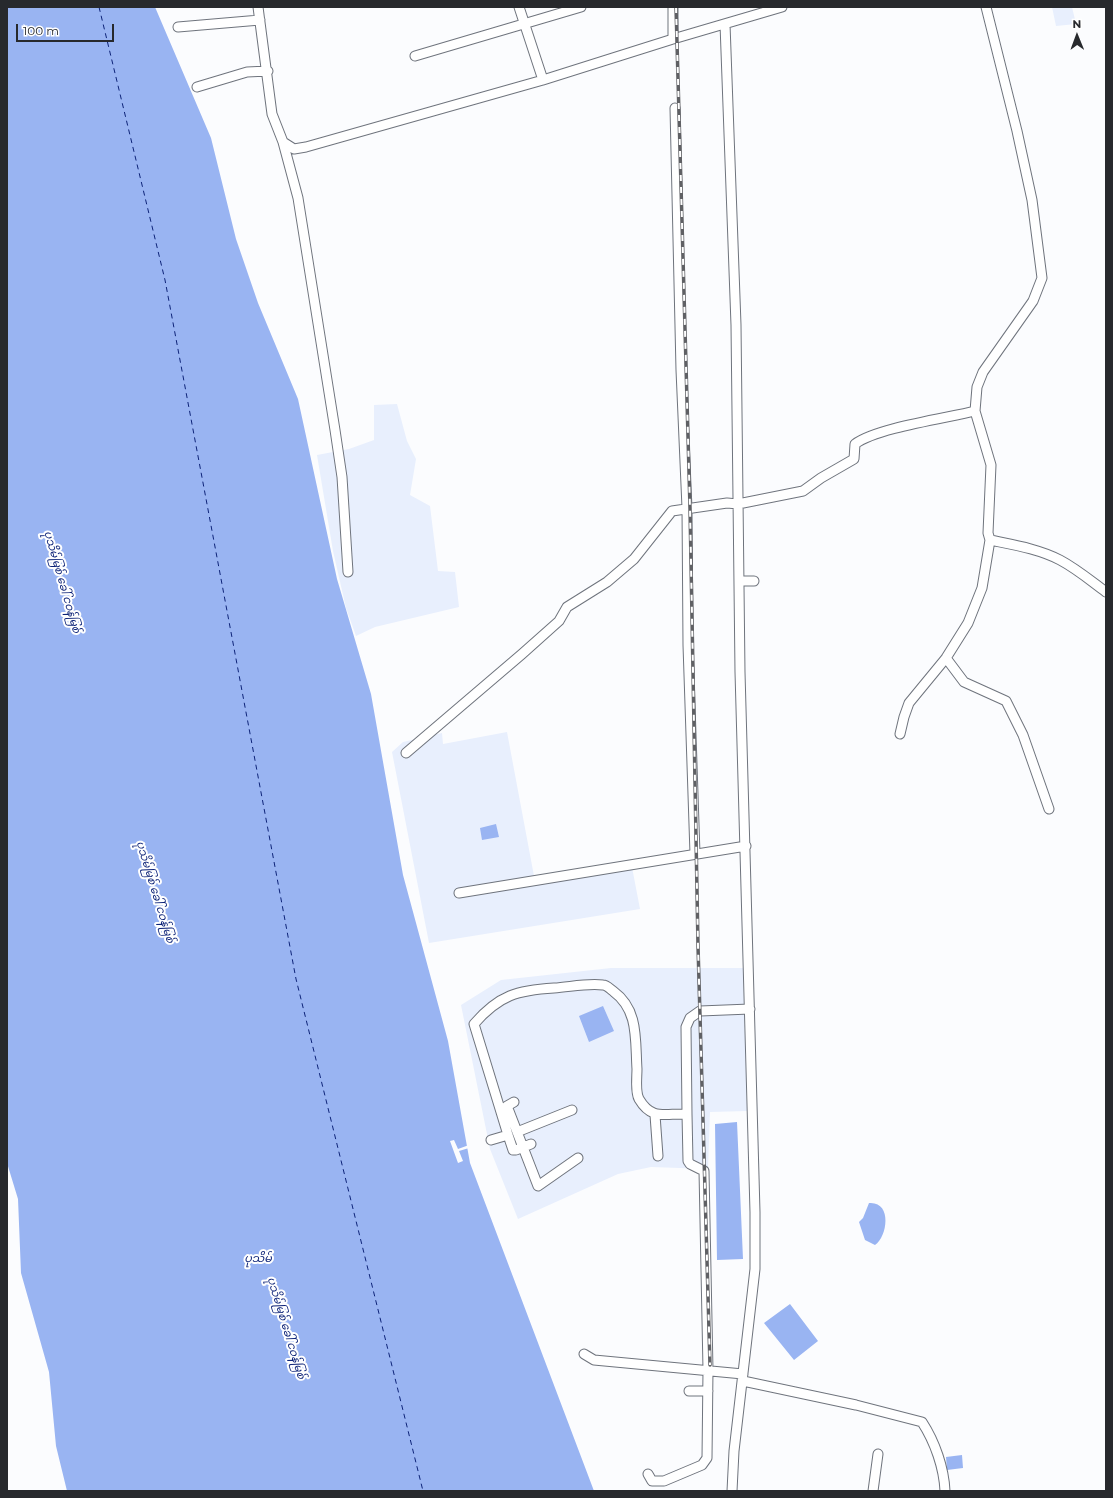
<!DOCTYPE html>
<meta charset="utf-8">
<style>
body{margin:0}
#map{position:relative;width:1113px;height:1498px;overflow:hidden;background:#fbfcfe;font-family:Montserrat,sans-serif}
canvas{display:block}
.frame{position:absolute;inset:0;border:8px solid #27292d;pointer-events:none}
.north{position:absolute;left:1057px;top:16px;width:40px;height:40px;-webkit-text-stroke:3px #fff;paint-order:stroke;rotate:359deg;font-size:11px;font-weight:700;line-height:16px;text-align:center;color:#27292d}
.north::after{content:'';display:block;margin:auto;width:14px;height:18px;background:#27292d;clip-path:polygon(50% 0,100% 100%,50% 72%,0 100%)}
.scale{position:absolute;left:16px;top:24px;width:98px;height:18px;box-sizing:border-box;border:2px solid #27292d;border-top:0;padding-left:5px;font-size:12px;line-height:14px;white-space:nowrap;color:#27292d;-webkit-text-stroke:3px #fff;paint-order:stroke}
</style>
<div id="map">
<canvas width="1113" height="1498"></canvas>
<div class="frame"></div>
<div class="north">N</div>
<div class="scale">100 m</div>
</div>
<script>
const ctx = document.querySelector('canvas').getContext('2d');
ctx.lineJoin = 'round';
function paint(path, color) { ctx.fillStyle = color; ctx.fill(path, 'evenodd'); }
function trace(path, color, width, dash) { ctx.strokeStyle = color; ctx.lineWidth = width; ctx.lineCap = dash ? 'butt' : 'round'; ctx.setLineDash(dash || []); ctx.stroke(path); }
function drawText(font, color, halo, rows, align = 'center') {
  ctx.font = font + ' Montserrat,"Noto Sans Myanmar",sans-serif'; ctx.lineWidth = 4; ctx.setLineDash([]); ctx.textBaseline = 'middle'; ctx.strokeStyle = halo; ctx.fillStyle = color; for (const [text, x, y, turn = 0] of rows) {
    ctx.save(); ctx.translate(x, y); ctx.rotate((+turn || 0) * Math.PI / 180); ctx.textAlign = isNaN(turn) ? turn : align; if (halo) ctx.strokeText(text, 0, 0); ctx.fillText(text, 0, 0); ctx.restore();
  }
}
const built = new Path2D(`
 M1052 7H1072L1076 24 1056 26Z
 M397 404 407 441 416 459 410 495 430 506 438 571 455 572 459 607 375 627 356 636 346 608 333 551 317 455 349 449 374 440V405Z
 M507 732 534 876 631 862 640 909 429 943 392 752 403 742 442 733 443 744Z
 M611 968H743L747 1111 710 1112 708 1169 651 1167 618 1174 518 1219 490 1149 461 1005 501 980Z`);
const water = new Path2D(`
 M7 7H155L211 138 236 239 258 303 298 399 337 579 371 694 403 875 448 1041 470 1163 594 1491H67L56 1446 49 1372 21 1273 18 1199 7 1163Z
 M496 824 499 837 482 840 480 828Z
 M603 1006 614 1031 589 1042 579 1016Z
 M737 1122 743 1259 717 1260 715 1124Z
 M869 1203C892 1201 888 1236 875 1245L865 1240 859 1222 863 1218Z
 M790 1304 818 1341 794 1360 764 1323Z
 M962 1455 963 1468 947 1470 946 1457Z`);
const pier = new Path2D(`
 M454 1140 458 1149 469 1145V1148L459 1151 463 1161 458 1163 450 1141Z`);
const ferry = new Path2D(`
 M99 7 165 280 296 979 423 1491`);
const minor = new Path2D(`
 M258 7 272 114 283 142 294 149 306 147 543 80 673 39 782 7
 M519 7 543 80
 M673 7V39
 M725 24 736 325 740 672 755 1212V1269L734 1451 732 1491
 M178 27 260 20
 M415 56 581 7
 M197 87 247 72 268 71
 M675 108 681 370 687 508 688 645 695 854
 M283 142 298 198 335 430 342 477 348 572
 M990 540C1014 545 1039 549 1060 560 1077 569 1091 581 1106 592
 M739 581H754
 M946 658 964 682 1006 701 1023 735 1049 809
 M900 734 904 717 909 703 946 658 968 623 982 588 990 540 988 533 991 465 975 411 977 387 983 372 1033 301 1042 278 1032 200 1017 131 986 7
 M406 753 522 654 559 621 567 607 607 582 634 559 672 511 727 503 738 504 803 491 821 478 854 459 855 444C876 428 947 418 975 411
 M459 893 746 846
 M514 1102 507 1106 538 1186 578 1158
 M655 1115 658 1156
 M517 1132 572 1110
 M491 1140 508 1135
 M531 1144 516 1150H513L508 1135 474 1024C499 995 518 990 554 988 570 987 587 983 603 985 607 985 610 989 613 991 639 1010 635 1039 637 1069 637 1077 635 1092 639 1099 652 1121 665 1113 687 1114L686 1027 690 1018 700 1011 750 1009
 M584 1354 594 1360 743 1374
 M743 1381 856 1405 922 1422C935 1442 944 1468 945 1491
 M689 1391H708
 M648 1474 652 1481H664L702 1465 707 1458 708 1370 704 1171 690 1164 688 1161 687 1114
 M873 1491 878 1454`);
const rail = new Path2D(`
 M676 7 690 508 698 946 710 1365`);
const waterNames = [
 ["ပုသိမ်မြစ် ခေါ် ငဝန်မြစ်",62,582,74],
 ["ပုသိမ်မြစ် ခေါ် ငဝန်မြစ်",155,892,73],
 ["ပုသိမ်",258,1259],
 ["ပုသိမ်မြစ် ခေါ် ငဝန်မြစ်",286,1328,73]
];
paint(built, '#e8effd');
paint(water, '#99b4f2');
paint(pier, '#fbfcfe');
trace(ferry, '#0d2378', 1, [5, 4]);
trace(minor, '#6f747d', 11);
trace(minor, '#fff', 9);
trace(rail, '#5f6064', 3.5);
trace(rail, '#fff', 2, [6]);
drawText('italic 11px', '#0d2378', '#fff', waterNames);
</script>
